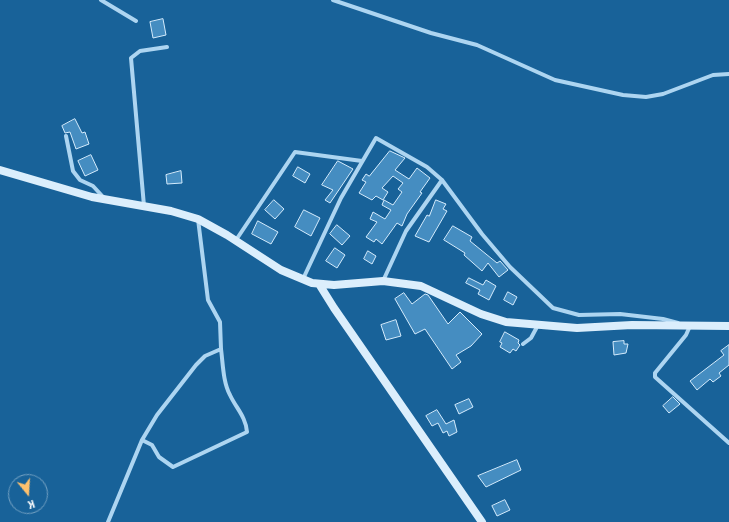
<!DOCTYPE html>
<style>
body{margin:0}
#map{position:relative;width:729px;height:522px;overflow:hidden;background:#186299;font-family:"Titillium Web",sans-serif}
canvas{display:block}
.north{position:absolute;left:8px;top:474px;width:40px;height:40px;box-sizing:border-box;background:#186299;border:1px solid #74a1c2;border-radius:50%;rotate:162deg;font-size:11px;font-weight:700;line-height:16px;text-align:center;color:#fff}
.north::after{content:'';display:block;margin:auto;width:14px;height:18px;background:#ffc16d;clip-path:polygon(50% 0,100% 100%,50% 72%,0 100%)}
</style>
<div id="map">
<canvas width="729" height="522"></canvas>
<div class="north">K</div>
</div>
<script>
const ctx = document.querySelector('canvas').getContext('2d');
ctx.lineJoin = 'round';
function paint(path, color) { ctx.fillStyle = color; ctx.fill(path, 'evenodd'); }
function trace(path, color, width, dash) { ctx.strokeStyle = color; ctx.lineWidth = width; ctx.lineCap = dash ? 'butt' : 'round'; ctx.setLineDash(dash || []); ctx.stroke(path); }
const building = new Path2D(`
 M163 19 166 35 153 38 150 22Z
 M75 119 82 133 85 132 89 144 76 149 70 132 65 133 62 126Z
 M390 151 405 158 395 170 409 179 417 168 430 178 420 192 422 193 407 214 402 226 397 223 382 244 376 239 374 242 366 237 377 222 370 219 373 212 385 219 391 210 382 205 384 200 393 205 402 192 398 189 403 183 393 176 382 188 388 192 383 200 376 196 372 200 359 193 366 182 362 180 366 174 369 176Z
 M91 155 98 170 85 176 78 161Z
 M338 161 353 169 330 203 325 200 333 190 322 185Z
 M298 167 310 174 305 183 293 176Z
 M181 171 182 183 167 184 166 175Z
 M274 200 284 209 275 219 265 210Z
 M436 200 446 204 443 209 447 211 429 242 415 236 427 215 429 216Z
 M304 210 320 218 311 236 295 227Z
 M258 221 278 232 271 244 252 234Z
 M337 225 350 236 342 245 330 234Z
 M453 226 472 237 470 241 497 263 500 261 508 270 499 277 488 263 482 271 464 255 465 253 444 240Z
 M335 248 345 255 337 268 326 261Z
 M368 251 376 256 372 264 364 259Z
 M469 278 483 285 486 280 496 286 489 300 478 294 480 290 466 283Z
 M508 292 517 297 513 305 504 300Z
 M404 293 412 304 425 294 428 295 448 324 460 312 482 334 471 346 456 355 461 362 452 369 425 329 415 334 395 299Z
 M396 320 401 336 386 340 381 325Z
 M505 332 519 340 518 343 520 345 516 351 513 349 510 353 500 347 502 343 500 342Z
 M624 341V344H628L626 353 614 355 613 342Z
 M729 345V365L719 373 721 376 713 382 710 379 697 390 690 381 724 355 721 351Z
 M673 397 680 404 669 413 663 406Z
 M469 399 473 407 459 414 455 405Z
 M437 410 446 424 454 420 457 432 449 436 447 431 443 433 438 423 432 426 426 416Z
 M517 460 521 470 486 487 478 476Z
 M505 500 510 510 497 516 492 506Z`);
const street = new Path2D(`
 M101 0 136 21
 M333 0 431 33 477 45 555 80 623 95 646 97 663 94 713 75 729 74
 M66 136 73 171 80 180 93 186 104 198
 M144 206 131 58 140 51 167 47
 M236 240 295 152 362 161
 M303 279 341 198 376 138 427 167 442 180 482 234 510 267 553 308 579 315 620 314 663 319 678 323
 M383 281 406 231 442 180
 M690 326 686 335 655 373V377L729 443
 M523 344 531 338 538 325
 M142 440 152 445 159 457 173 467 247 432C246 417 236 408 230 395 223 382 223 364 221 349
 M108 522 142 440 157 415 196 365 205 356 221 349 220 322 208 300 198 219`);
const secondary = new Path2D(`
 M0 170 92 197 171 211 198 219 227 235 281 270 312 283 334 285 383 281 421 286 481 314 506 322 577 328 632 325 729 326
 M319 284 334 308 482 522`);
paint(building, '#458dc1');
trace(building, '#d4ebfc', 1);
trace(street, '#add5f1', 4);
trace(secondary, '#dbeefc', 8);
</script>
